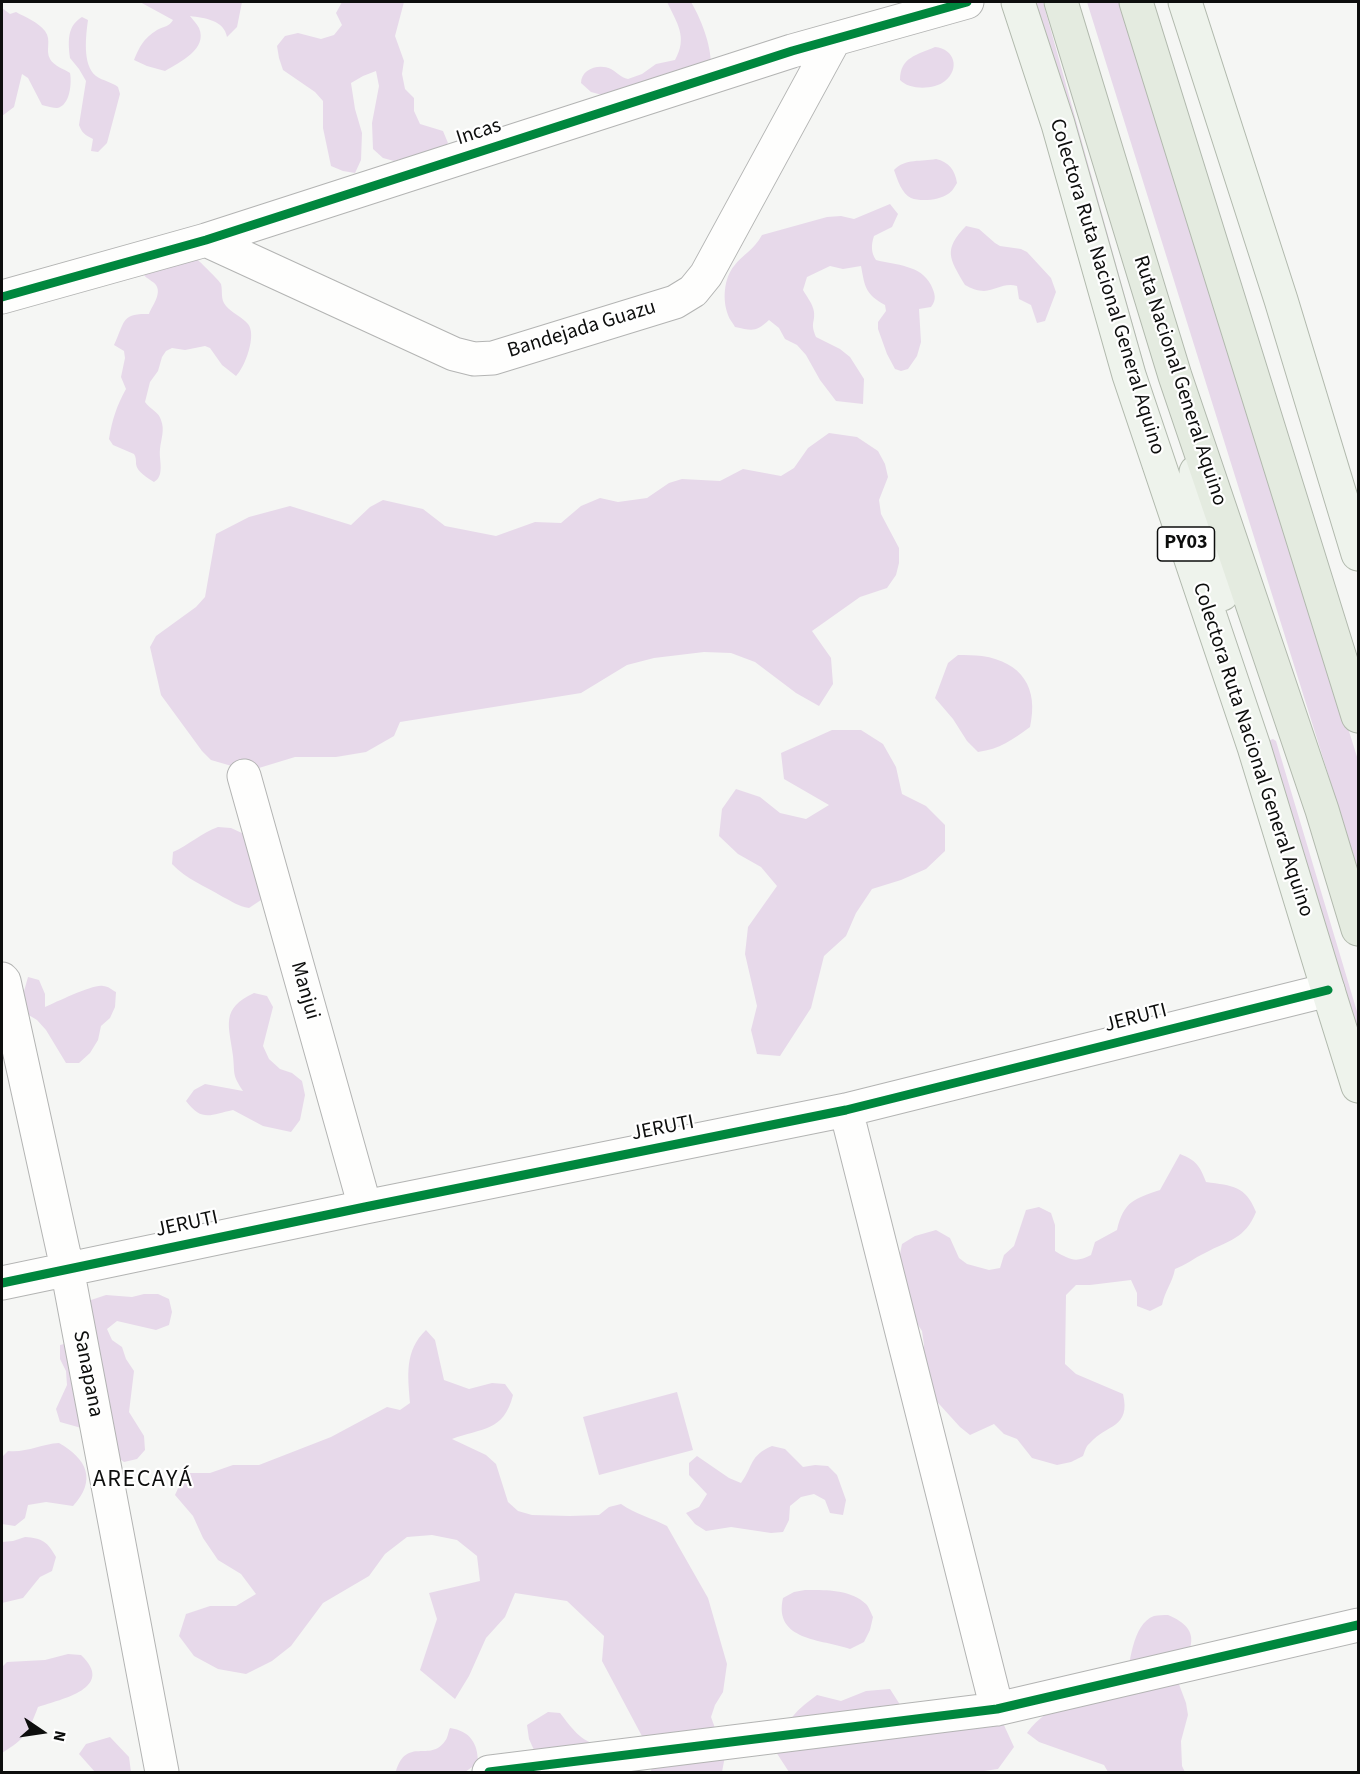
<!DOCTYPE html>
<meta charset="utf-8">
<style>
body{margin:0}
#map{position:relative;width:1360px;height:1774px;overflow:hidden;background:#f5f6f4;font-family:"Source Sans 3",sans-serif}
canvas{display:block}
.frame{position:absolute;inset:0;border:3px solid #0d0e0d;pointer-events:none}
.north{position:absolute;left:12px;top:1702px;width:60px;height:60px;-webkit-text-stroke:4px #fff;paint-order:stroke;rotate:103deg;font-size:16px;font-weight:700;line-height:24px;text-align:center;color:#0d0e0d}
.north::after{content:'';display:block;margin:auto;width:21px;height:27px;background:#0d0e0d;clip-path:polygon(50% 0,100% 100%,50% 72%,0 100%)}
</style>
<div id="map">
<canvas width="1360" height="1774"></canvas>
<div class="frame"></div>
<div class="north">N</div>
</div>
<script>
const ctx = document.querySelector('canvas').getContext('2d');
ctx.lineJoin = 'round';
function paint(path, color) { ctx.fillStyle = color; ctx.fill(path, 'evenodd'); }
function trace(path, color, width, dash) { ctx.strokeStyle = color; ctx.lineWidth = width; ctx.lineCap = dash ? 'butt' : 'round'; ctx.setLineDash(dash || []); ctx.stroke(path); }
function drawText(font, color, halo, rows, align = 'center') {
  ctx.font = font + ' "Source Sans 3",sans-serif'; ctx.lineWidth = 4.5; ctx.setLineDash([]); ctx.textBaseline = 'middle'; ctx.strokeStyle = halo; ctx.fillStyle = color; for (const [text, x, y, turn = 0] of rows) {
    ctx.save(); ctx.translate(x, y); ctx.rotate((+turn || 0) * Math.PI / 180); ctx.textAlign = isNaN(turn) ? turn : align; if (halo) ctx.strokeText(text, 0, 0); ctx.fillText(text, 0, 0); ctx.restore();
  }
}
const green = new Path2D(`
 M140 2H242L237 27 227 37C224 20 205 18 190 16 193 20 197 24 199 28 208 49 180 62 165 71L147 66 134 60C140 46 143 39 157 30 164 26 169 27 173 20Z
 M342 2H404L395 36 404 61 402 74 405 89 414 98V111L420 124 443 131 448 143 438 152 423 156 409 157 394 161 383 158 373 149 372 123 379 86 376 71 363 76 351 83 355 109 362 133 361 160 355 173 343 171 331 166 323 128V101L315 92 283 70 279 58 277 46 285 36 298 33 321 39 334 35 342 25 336 13Z
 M667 2H691C701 19 711 44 711 65L617 99 591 92 581 83C581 69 599 63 611 69 618 73 620 77 628 79L642 74 656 64 675 60C688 37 677 23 667 2Z
 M1036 2H1043L1148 379H1144Z
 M1087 2H1121L1358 760V870Z
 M2 8 10 14 16 12C25 17 38 22 45 31 52 40 45 50 50 59 54 66 64 69 70 73 72 83 70 106 57 108 53 108 47 106 42 105L28 78 22 74 14 107 2 116Z
 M82 17 88 20C86 35 82 65 96 76 103 81 112 82 118 87L120 94 107 143 98 152 91 151 93 139C85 135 82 133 79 125L86 81 79 69 70 58C68 41 67 26 82 17Z
 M935 47C955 49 960 69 945 81 934 90 909 90 900 80 900 57 917 55 935 47Z
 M936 159C949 162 955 170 957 183 955 186 952 192 948 194 940 200 921 202 911 198 902 194 897 179 894 170 905 158 922 162 936 159Z
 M890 204 898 214 892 227 874 236C871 245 871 253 876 260 896 265 921 265 931 285 935 294 937 299 931 307L919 309 921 342 917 356 908 369 901 371 895 369 887 354 878 329V322L886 311 885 305C865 294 865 287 861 266L843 269 830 266 807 277 803 290C807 297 813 304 814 312 815 324 810 322 816 337L840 349 850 357 864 379 863 404 836 401 820 380 806 355 797 345 785 339 779 328 769 320C756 332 753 331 735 327 733 323 729 319 728 315 722 300 724 278 734 266 744 253 753 251 762 235L827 217 841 216 854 219Z
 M966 226 979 229 995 243 1000 246 1021 249 1027 252 1051 278 1056 292 1045 321 1037 323 1031 305 1019 299 1017 286C1005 282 996 290 984 291 978 291 970 288 965 285 949 258 943 250 966 226Z
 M196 258C200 262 220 281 221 284 223 292 220 299 226 306 232 313 242 317 248 324 257 335 245 367 236 376L222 365 210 348 205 346 185 350 172 348 166 351 162 357 158 371 150 382 145 402C150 409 159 412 161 420 165 430 161 439 160 449 159 457 162 466 160 474 158 479 158 479 154 482 148 478 137 472 136 464 136 460 136 457 134 454L113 445 109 439C112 420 117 405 126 389L121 377 125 358 124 351 114 345C125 322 121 313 149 314 152 306 162 294 156 285 153 281 147 279 144 275L145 269Z
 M829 433 857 437 878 451 885 464 888 477 879 500 881 514 899 548V563L896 575 887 588 860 597 812 631 831 658 833 684 819 706 796 693 755 662 731 653 704 652 654 658 627 665 581 693 400 722 394 736 366 752 336 757H295L249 771 211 760 202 751 161 695 150 647 156 636 196 607 205 597 216 534 249 517 290 506 351 525 370 507 383 500 423 509 445 526 496 536 535 522 561 523 581 506 600 498 618 502 647 498 669 483 682 479 720 481 743 469 781 476 794 468 808 448Z
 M958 655C966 655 974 655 982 656 1022 662 1039 688 1030 727 1012 740 1000 749 978 752L967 741 953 719 935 698 948 663Z
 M832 730H861L883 744 896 767 902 794 926 806 945 825V851L926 869 901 880 872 889 856 913 846 936 824 956 811 1008 780 1056 757 1054 751 1030 757 1006 745 954 748 927 777 886 761 867 738 854 719 836 722 809 736 789 760 797 780 813 806 819 829 805 784 779 781 753Z
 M1273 739 1276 741 1358 1015V1035L1268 743 1270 740Z
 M218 827 231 828 244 834 269 889 261 900 249 908C238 906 233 902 223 897 205 886 186 879 172 864L173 852C189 845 201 833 218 827Z
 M28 977 39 980 45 994V1007C57 1002 93 984 103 986 108 986 112 990 116 992L115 1007 110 1018 101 1026 98 1040 90 1053 79 1063H66L46 1030 37 1020 27 1014 21 1002Z
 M254 993 267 996 273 1007 263 1046 269 1059 280 1069 292 1073 302 1081 305 1095 300 1120 291 1132 263 1126 233 1110C210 1115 202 1122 186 1101L194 1090 205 1084 243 1091C232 1074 235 1075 233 1056 229 1025 220 1009 254 993Z
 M1180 1154C1196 1160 1200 1166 1206 1182 1233 1186 1245 1185 1256 1212 1245 1239 1229 1240 1205 1253 1194 1258 1186 1265 1175 1269 1172 1284 1165 1290 1162 1305L1150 1311 1137 1306V1293L1131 1280 1090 1285H1076L1066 1295 1065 1364 1076 1374 1123 1394C1131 1428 1107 1424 1090 1443 1086 1446 1085 1451 1083 1456L1071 1462 1057 1465 1032 1458 1017 1439 1004 1434 994 1424 970 1435 960 1427 930 1394 920 1372 924 1345 922 1331 906 1307 897 1269 902 1244 915 1236 936 1230 950 1238 959 1258 967 1264 989 1270 1000 1268 1004 1255 1014 1246 1026 1210 1039 1207 1051 1213 1055 1225V1251C1070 1260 1076 1263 1091 1255L1095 1242 1117 1230C1124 1201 1134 1199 1160 1190Z
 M144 1294H158L169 1299 172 1312 169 1325 156 1330 117 1321 107 1329 112 1340 122 1347 126 1359 134 1371 129 1412 144 1436 145 1450 137 1459 124 1462 103 1447 85 1429 60 1422 56 1409 67 1385 66 1371 60 1359V1345L85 1339 82 1303 106 1295 132 1297Z
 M426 1330 435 1340 444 1380 469 1389 492 1383 505 1384 513 1395C504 1432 481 1428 452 1439L486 1455 496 1464 508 1502 518 1511 532 1515 570 1516 599 1515 609 1507 621 1504C635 1514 652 1518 667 1526L708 1598 727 1664 723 1692 715 1705 711 1717 725 1756 722 1772H651L652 1755 602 1661 604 1636 567 1601 515 1593 505 1617 486 1638 469 1676 455 1699 420 1670 437 1619 429 1593 480 1581 477 1556 457 1540 432 1535 407 1537 385 1554 369 1576 323 1603 291 1646 272 1661 246 1674 218 1669 194 1656 179 1636 186 1614 210 1606H236L256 1594 241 1574 218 1560 203 1538 193 1516 175 1495 185 1473H210L233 1465H259L331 1437 387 1407 400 1410 410 1403C408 1376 404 1351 426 1330Z
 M677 1392 693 1450 599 1475 583 1417Z
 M59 1443C87 1459 97 1480 73 1506L46 1502 28 1505 25 1518 15 1526 2 1524V1457L8 1451C26 1453 41 1444 59 1443Z
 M772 1446 785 1449 803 1467 815 1465 828 1466 837 1475 846 1500 843 1515 830 1513 825 1500 814 1494 801 1497 790 1506 789 1520 783 1532 771 1533 731 1527 706 1531 695 1524 686 1513 699 1507 707 1494 689 1475V1463L697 1456 729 1478 741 1483C754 1465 749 1456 772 1446Z
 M25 1537C42 1538 48 1542 56 1557L52 1571 40 1577 23 1598 2 1603V1542L13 1541Z
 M805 1590C825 1590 850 1589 866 1604 869 1607 871 1613 873 1617L870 1630 864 1642 850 1649C822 1639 773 1641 783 1598L794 1592Z
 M1168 1615C1206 1631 1189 1651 1177 1679L1186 1703 1188 1715 1181 1741 1182 1766 1185 1772H1108L1104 1765 1039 1742 1027 1733C1048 1702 1092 1695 1126 1683 1130 1664 1132 1624 1154 1616 1158 1615 1164 1615 1168 1615Z
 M68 1654 81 1655C116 1688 62 1699 38 1707 28 1733 26 1738 2 1753V1667L7 1662 45 1660Z
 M890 1689 904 1711 1003 1723 1014 1747 998 1769 977 1772H789L776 1752C786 1722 791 1714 817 1695L841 1701 866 1691Z
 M548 1712 560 1713C580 1739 581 1740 611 1750H534L529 1739 527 1725Z
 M450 1728C470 1731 478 1743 478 1763L465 1772H397L396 1771C407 1736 430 1763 445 1741 448 1738 448 1732 450 1728Z
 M110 1737 129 1757 131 1772H95L79 1754 86 1744Z`);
const minor = new Path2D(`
 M206 240 454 354 474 359 493 358 675 302 693 291 706 275 834 40
 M2 297 206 240 792 51 967 2
 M244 776 365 1207
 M2 979 4 981 67 1268 162 1772
 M846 1110 997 1709
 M2 1283 365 1207 846 1110 1328 990
 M489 1772 997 1709 1358 1625`);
const primary = new Path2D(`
 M1018 2 1058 124 1129 375 1254 747 1328 990 1358 1086
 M1185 2 1281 300 1358 554
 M1196 472 1222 594`);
const motorway = new Path2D(`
 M1061 2 1175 376 1322 810 1358 929
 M1136 2 1358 716`);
const cycleway = new Path2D(`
 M2 297 206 240 792 51 967 2
 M2 1283 365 1207 846 1110 1328 990
 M489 1772 997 1709 1358 1625`);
const shields = [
 [1186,544,57]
];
const shieldNames = [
 ["PY03",1186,544]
];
const streetNames = [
 ["Incas",479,133,-18],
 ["Colectora Ruta Nacional General Aquino",1106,287,73],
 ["Bandejada Guazu",582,330,-17],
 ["Ruta Nacional General Aquino",1179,381,72],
 ["Colectora Ruta Nacional General Aquino",1252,750,72],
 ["Manjui",304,991,74],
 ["JERUTI",1136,1019,-14],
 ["JERUTI",663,1129,-11],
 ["JERUTI",187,1225,-12],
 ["Sanapana",87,1374,79]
];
const quarterNames = [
 ["ARECAYÁ",143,1481]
];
paint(green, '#e7d9ea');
trace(minor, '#b3b4b3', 35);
trace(primary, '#b1b9ad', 35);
trace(motorway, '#b1b9ad', 35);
trace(minor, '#fefefd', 33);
trace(primary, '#eef3ec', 33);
trace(motorway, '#e4ebe0', 33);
trace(cycleway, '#00873e', 9);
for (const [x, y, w] of shields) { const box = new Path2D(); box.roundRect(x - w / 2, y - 17, w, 34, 4.5); ctx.fillStyle = '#fff'; ctx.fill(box); trace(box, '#0d0e0d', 1.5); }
drawText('bold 20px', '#0d0e0d', null, shieldNames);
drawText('21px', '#0d0e0d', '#fff', streetNames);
ctx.letterSpacing = '1.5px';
drawText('24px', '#0d0e0d', '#fff', quarterNames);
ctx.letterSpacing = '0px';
</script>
